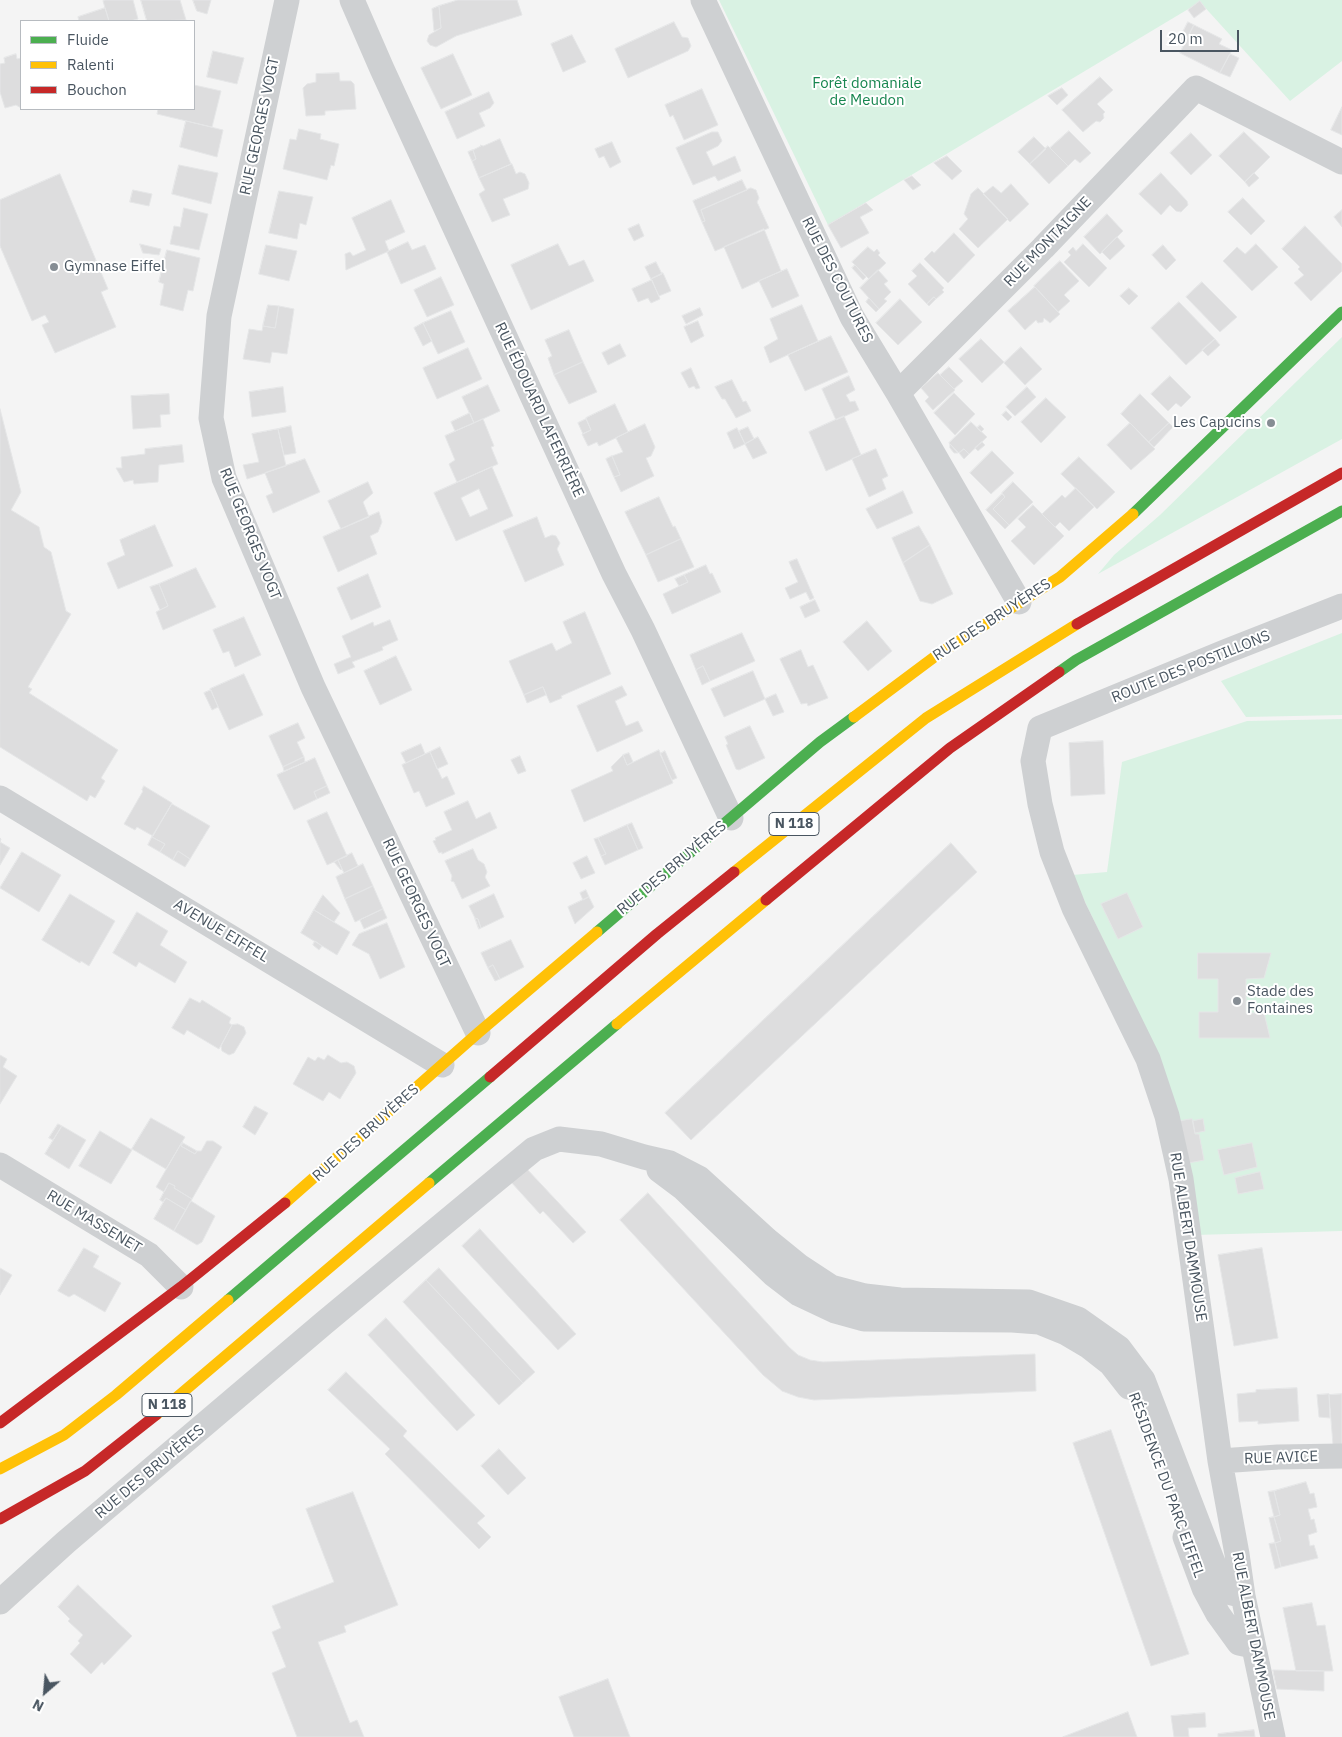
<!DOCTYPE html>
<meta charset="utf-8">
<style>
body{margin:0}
#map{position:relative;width:1342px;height:1737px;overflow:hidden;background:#f4f4f4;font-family:"IBM Plex Sans",sans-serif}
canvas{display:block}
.legend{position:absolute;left:20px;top:20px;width:175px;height:90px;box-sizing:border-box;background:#fff;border:1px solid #b7bbc0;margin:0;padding:6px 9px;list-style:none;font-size:15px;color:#4a5661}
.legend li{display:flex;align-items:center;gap:10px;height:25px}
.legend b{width:25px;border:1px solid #b7bbc0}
.north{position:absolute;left:20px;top:1667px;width:50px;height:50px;-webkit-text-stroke:4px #fff;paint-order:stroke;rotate:207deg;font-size:14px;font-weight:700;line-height:20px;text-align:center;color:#4a5661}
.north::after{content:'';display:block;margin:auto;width:18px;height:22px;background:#4a5661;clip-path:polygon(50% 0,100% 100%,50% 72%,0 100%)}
.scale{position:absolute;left:1160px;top:30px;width:79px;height:22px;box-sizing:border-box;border:2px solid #4a5661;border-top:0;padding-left:6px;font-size:15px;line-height:18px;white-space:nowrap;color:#4a5661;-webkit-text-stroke:4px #fff;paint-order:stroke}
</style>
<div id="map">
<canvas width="1342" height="1737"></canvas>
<ul class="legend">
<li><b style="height:6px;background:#4caf50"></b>Fluide</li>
<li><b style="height:6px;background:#ffc107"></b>Ralenti</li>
<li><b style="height:6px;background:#c62828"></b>Bouchon</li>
</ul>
<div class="north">N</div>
<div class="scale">20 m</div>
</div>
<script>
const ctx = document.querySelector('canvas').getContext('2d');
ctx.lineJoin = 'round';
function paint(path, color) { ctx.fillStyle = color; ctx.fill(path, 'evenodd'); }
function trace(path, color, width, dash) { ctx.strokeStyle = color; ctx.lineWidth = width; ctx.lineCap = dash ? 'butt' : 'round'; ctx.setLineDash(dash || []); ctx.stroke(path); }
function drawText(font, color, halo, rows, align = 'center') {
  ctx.font = font + ' "IBM Plex Sans",sans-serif'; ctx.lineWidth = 4; ctx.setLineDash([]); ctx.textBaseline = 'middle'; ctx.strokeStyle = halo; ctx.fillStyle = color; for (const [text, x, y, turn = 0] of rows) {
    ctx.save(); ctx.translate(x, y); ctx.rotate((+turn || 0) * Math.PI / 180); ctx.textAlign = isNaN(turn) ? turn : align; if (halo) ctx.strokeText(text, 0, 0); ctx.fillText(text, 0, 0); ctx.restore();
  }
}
const green = new Path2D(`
 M719 0H1342V61L1290 101 1200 2 828 225Z
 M1342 337V439L1098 574 1114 555 1160 515Z
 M1342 633V715L1246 717 1221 681Z
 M1342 719V1231L1194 1235 1113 960 1072 875 1107 872 1122 762 1247 721Z`);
const building = new Path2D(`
 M105 0H133L138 19 130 21H109L103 1Z
 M141 0H180L186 20 147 21Z
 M193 0H211L207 14 197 11Z
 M458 0H517L522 15 456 36 436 47 430 45 427 41 429 35 441 28 439 6Z
 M1200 1 1206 9 1194 18 1188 10Z
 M439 6 441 28 434 31 432 9Z
 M105 8 109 21H79L78 17Z
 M674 22 682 37 688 38 691 46 688 51 628 78 615 49Z
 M1188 22 1194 25 1185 43 1179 40Z
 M1194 25 1222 39 1219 44 1232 50 1220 73 1180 53Z
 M572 35 586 62 563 72 551 44Z
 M213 51 244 58 237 84 207 77Z
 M16 54 17 59 21 58V108L16 105 5 108 0 92V64L5 63 4 58Z
 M453 54 472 95 441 109 421 68Z
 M1230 54 1239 58 1230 77 1220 73Z
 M339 73 340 81H351L354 84 356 109 325 111V115L306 116 303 88 307 84 316 82V74Z
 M1100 77 1113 90 1097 104 1105 112 1103 114 1104 118 1100 122 1096 121 1083 132 1062 110Z
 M194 85 221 91 212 127 157 114 158 109H194Z
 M1062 88 1068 95 1057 105 1048 96Z
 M702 89 718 125 684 140 673 115 670 117 665 105Z
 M489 92 494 103 490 108 479 113 485 126 457 139 445 112Z
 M1342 107V135L1331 130Z
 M186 121 223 130 217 157 180 147Z
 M299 129 321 134 320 139 339 144 334 166 331 165 327 180 283 169 290 139 296 140Z
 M1069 131 1091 153 1080 163 1075 159 1068 166 1050 148Z
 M712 132H718L722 141 718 146 706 152 713 166 735 156 741 171 718 181 715 176 693 185 676 148Z
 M1244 132 1270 157 1245 182 1219 156Z
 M1191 133 1212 155 1191 175 1170 153Z
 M1034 137 1046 149 1030 164 1018 152Z
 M500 139 511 164 479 178 472 161 476 159 473 150 481 146 480 145 483 146Z
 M612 142 621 162 610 168 604 156 599 158 595 149Z
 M1048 146 1068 166 1049 184 1030 164Z
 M473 150 476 159 472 161 468 152Z
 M947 156 962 171 952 180 934 163Z
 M512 164 516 174 520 172 525 174 529 183 528 189 503 199 510 215 492 222 479 194 485 190 479 178Z
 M179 165 218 173 211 204 172 194Z
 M1161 173 1187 201 1188 205 1181 212 1176 211 1170 205 1161 215 1139 194Z
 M1254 173 1259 178 1249 187 1245 182Z
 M60 174 108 289 101 292 116 327 55 353 42 325 49 322 45 315 32 321 0 246V200Z
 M912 176 921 185 913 190 904 180Z
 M742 180 747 190 701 210 705 221 702 222 693 201Z
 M1011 184 1029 204 1010 222 983 194 993 186 1001 193Z
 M751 188 756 190 759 198 757 202 769 228 715 251 702 222 705 221 701 210Z
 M978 188 1008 219 978 248 959 229 968 219 964 214 971 194Z
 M133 190 152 194 149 206 130 202Z
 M279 191 313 197 306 225 300 223 297 239 269 233Z
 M1243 198 1265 221 1251 235 1228 212Z
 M391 200 405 232 385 241 389 251 346 270 345 254 350 252 353 256 366 250 352 218Z
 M866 203 873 210 860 217 869 233 841 248 828 225Z
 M184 208 208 214 199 250 170 244 174 226 180 227Z
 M1342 210V227L1334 217Z
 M1107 214 1123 231 1100 254 1084 237Z
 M639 224 644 236 634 241 628 229Z
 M1305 226 1342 264V271L1311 301 1294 283 1304 275 1298 269 1300 267 1282 249Z
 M764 229 781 271 742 289 724 247Z
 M954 233 975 255 948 283 924 259 932 251 934 253Z
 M1117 237 1125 246 1110 260 1102 252Z
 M408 242 412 250 425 245 436 269 401 284 387 252Z
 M140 244 161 249 159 255 143 253Z
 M558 244 569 266 584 260 594 281 531 310 511 265Z
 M1083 244 1107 268 1089 287 1064 262 1071 255 1068 252 1073 247 1076 251Z
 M1256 244 1278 267 1252 291 1223 261 1237 247 1245 254Z
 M266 245 297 251 289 281 259 274Z
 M1163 245 1176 260 1166 270 1152 255Z
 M868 247 874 252 877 249 880 253 878 255 886 263 869 279 852 262Z
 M167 250 200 258 193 291 188 290 183 311 160 305 164 284 159 282Z
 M1060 261 1079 281 1064 295 1070 301 1058 312 1034 286Z
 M656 262 662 274 651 279 645 267Z
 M920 263 944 288 942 290 944 292 936 299 934 297 927 304 908 284 917 276 912 271Z
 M855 265 866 277 863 280 852 268Z
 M787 269 799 296 772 308 759 281Z
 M878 270 888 281 884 284 891 292 884 299 887 301 879 309 860 288Z
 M663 273 671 291 659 296 651 279Z
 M441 277 454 305 427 317 414 290Z
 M652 280 660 299 651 303 648 298 638 302 632 289Z
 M1202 282 1237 317 1220 332 1186 297Z
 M1035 287 1060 314 1050 323 1044 318 1043 322 1038 323 1036 320 1025 330 1008 311Z
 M1129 288 1138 296 1129 305 1120 296Z
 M934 297 936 299 929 306 927 304Z
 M869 298 879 309 876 312 866 302Z
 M900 299 922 322 898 345 876 323Z
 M1179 302 1215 339 1186 365 1151 328Z
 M268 305 279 306 275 328 263 326Z
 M802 305 818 341 770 363 764 347 778 339 770 319Z
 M279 306 294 309 287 354 272 352 270 363 243 359 249 329 262 331 263 326 275 328Z
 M700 308 703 315 686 324 682 316Z
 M451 311 465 342 438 354 423 323Z
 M698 321 704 336 691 343 684 327Z
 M423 323 432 341 423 346 414 328Z
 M569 330 583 362 554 375 548 358 552 356 545 340Z
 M831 336 848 372 805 391 788 355Z
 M981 339 1004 362 982 383 959 359Z
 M1215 339 1220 345 1208 356 1202 350Z
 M620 344 626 356 608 365 602 353Z
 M1021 347 1042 369 1025 385 1004 363Z
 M468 348 482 379 437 399 423 368Z
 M583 362 597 392 569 404 554 375Z
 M949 367 963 381 954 389 940 375Z
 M691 368 700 388 696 389 694 386 689 388 681 373Z
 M938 373 955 390 933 410 925 401 929 397 921 388Z
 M849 376 855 390 846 395 850 402 855 401 859 410 836 420 822 389Z
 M1170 376 1191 397 1181 407 1176 403 1168 411 1151 394Z
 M732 380 743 402 746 401 751 411 736 418 725 399H722L715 387Z
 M488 385 500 411 474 423 462 397Z
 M283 387 286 412 252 417 249 392Z
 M1027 387 1036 397 1015 416 1006 407Z
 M954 393 975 414 955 435 934 413Z
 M169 394 170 414 160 415 161 427 133 429 131 396Z
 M1140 394 1169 423 1149 442 1121 414Z
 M1046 398 1066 417 1041 443 1021 422Z
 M615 404 628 432 599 446 597 442 588 446 582 434 591 430 586 418Z
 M0 409 21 492 11 510 39 527 44 547 51 552 66 611 71 614 28 687 32 689 29 693 118 750 101 778 105 781 95 798 90 795 87 801 0 747Z
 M1006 411 1012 417 1008 421 1002 415Z
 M470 413 474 423 455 431 451 422Z
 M844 416 861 455 826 471 809 432Z
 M483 419 494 446 491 447 498 464 457 482 449 464 455 460 445 436Z
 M586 419 591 430 583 434 578 423Z
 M971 422 987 437 969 454 964 449 959 453 949 443Z
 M1130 423 1155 449 1131 470 1107 445Z
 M1169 423 1173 427 1154 447 1149 442Z
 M645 424 655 447 651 456 646 458 654 476 621 492 614 477 620 475 612 456 623 452 616 438Z
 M980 425 984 429 981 432 977 428Z
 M291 426 296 453 284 455 278 429Z
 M748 427 754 439 745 444 739 431Z
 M737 428 745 444 734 449 727 433Z
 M278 429 286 466 247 479 243 465 259 462 252 434Z
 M758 437 767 453 753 459 745 444Z
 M982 442 985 445 978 451 975 448Z
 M950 444 958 453H954L950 448Z
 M182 445 184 462 159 465 158 482 134 484 133 480 124 482 116 468H122L121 457 145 454V449Z
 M876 449 888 476 882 479 886 489 869 497 852 459Z
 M964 449 969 454 964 459 959 453Z
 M992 451 1014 473 991 494 970 473Z
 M612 456 620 475 614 477 606 459Z
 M1079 457 1115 492 1097 509 1061 474Z
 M305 459 320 492 273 513 266 496 273 493 265 473Z
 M492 467 513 516 456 541 434 493ZM479 489 488 509 470 517 461 498Z
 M368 482 373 493 363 502 369 517 341 529 328 501Z
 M1013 482 1033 502 1009 525 993 509 1005 497 1002 493Z
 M1076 488 1094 507 1069 531 1060 522 1055 527 1042 514 1062 495 1065 498Z
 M903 491 913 513 877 529 866 509Z
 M1002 494 1005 497 993 509 1009 525 1005 529 986 510Z
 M659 497 673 527 675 526 681 539 646 555 625 512Z
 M1033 505 1064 536 1034 565 1011 541 1026 527 1018 519Z
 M379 512 382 522 378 532 370 536 377 554 338 572 323 537Z
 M537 517 545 538 552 535 556 536 560 543 557 549 564 565 525 582 503 531Z
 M155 525 173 566 118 589 107 563 125 555 120 540Z
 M919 526 930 545 903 563 892 538Z
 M681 539 694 567 658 582 646 555Z
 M930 545 953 594 932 604 920 601 903 563Z
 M797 559 814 598 810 600 806 592 790 599 785 588 798 582 789 562Z
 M706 565 710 574 712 573 721 592 672 614 663 594 688 582 684 575Z
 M196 568 216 607 163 630 156 612 168 606 159 584Z
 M368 574 381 607 351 620 337 588Z
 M684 575 688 582 679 586 675 579Z
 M159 584 168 606 160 610 150 587Z
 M815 600 820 611 805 618 800 607Z
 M585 612 611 674 561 696 562 698 550 703 543 687 524 695 509 661 552 643 556 651 572 643 563 622Z
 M244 617 261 655 235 667 229 651 223 653 213 630Z
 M390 620 398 640 382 647 383 650 352 662 355 667 338 674 334 664 351 657 342 636 373 622 374 626Z
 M867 621 892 651 868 671 843 642Z
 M742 633 755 661 710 681 703 666 696 670 690 655Z
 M801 650 808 667 813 665 828 698 808 706 807 703 801 704 780 659Z
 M396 656 412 690 380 705 364 671Z
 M703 666 710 681 702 685 696 670Z
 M753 671 765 699 724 717 711 689Z
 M244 674 263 715 229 730 210 689Z
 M622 686 627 695 615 701 626 726 638 721 643 731 597 752 577 706Z
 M543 687 546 695 527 703 524 695Z
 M211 690 218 707 212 710 204 693Z
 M776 694 784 712 773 716 765 699Z
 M298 723 305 738 297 742 304 757 283 767 269 736Z
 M750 726 765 758 739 770 736 769 726 745 728 744 725 737Z
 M1103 741 1105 794 1071 796 1069 743Z
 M421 744 425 754 406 763 401 753Z
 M440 747 448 764 437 769 430 752Z
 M659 750 673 783 584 822 571 790 613 771 611 767 623 755 627 765Z
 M665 751 677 778 672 780 660 754Z
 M430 752 442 779 447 776 455 794 426 807 419 791 414 793 402 765Z
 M629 753 633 762 627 765 623 755Z
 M520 756 526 771 518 774 511 760Z
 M304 757 305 762 284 771 283 767Z
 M315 758 327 786 314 792 317 799 294 810 277 775Z
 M144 786 172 803 153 836 137 827 135 830 124 824 143 791 142 790Z
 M327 786 330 793 317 799 314 792Z
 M468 801 476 819 490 812 497 828 442 854V852L439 853 433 841 436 840 435 838 452 830 444 812Z
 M172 804 210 826 190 859 178 851 173 860 160 852 165 844 152 837Z
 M327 812 347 856 327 865 307 821Z
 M632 823 643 848 638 850 627 825Z
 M627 825 638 850 605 865 601 856 606 854 598 838Z
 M152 837 165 844 160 852 148 845Z
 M0 838 1 839 0 842 10 848 0 865Z
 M598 838 606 854 601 856 594 839Z
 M951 843 977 872 691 1140 665 1113Z
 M473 849 478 860 484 864 487 872 485 877 490 886 462 899 454 882 451 881 452 876 445 861Z
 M178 851 190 859 185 867 173 860Z
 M22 852 61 875 39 912 0 888Z
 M352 853 358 866 344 873 338 860Z
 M587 856 595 873 581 879 573 863Z
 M338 860 342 869 341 870 334 862Z
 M363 864 373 886 345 899 336 877Z
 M373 886 383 909 355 922 345 899Z
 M586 890 589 897 583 900 580 893Z
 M1127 893 1143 927 1118 939 1101 904Z
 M70 894 115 921 89 966 81 961 80 963 42 940Z
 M494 894 504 917 481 928 478 919 475 918 469 906Z
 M323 895 340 913 334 922 314 910Z
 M589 897 594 907 575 924 568 907Z
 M383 909 387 918 364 929 360 920Z
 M314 910 350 932 337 955 301 933Z
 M137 912 168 931 160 945 187 962 175 983 139 962 136 967 113 953Z
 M475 918 478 919 481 928 479 929Z
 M387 923 405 967 380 979 369 954 352 945 359 934Z
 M511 940 524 967 500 979 493 965 488 968 481 953Z
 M315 941 322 946 319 950 313 945Z
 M1198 953H1271L1264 978 1246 979V1013H1264L1270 1038H1199V1012H1218V979H1198Z
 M493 965 500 979 495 981 488 968Z
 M190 998 200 1003 202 1000 231 1018 229 1023 232 1025 219 1049 187 1030 184 1035 172 1028Z
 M238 1024 244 1027 246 1033 234 1053 229 1055 222 1051 221 1046 232 1025Z
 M0 1055 7 1059 3 1067 17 1076 0 1104Z
 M328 1055 341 1063 347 1062 354 1066 356 1073 340 1099 329 1092 323 1101 293 1084 308 1057 315 1061 318 1057 324 1060Z
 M255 1106 268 1113 255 1135 243 1127Z
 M151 1118 185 1137 166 1169 132 1149Z
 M1192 1119 1195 1134H1199L1204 1160 1183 1164 1175 1122Z
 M1203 1119 1205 1131 1195 1133 1193 1121Z
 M58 1124 62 1126 53 1140 49 1138Z
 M62 1126 86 1140 69 1169 45 1154Z
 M100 1131 132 1150 111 1184 79 1166Z
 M207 1141H213L222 1147 192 1199 174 1188 175 1186 169 1183 164 1192 156 1187 182 1142 183 1143 181 1146 195 1154 197 1151H201Z
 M183 1143 197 1151 195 1154 181 1146Z
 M1252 1143 1257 1167 1224 1175 1218 1150Z
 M526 1168 586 1232 573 1243 543 1211 540 1214 511 1182Z
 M1260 1172 1264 1189 1238 1194 1235 1178Z
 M169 1183 175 1186 174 1188 192 1199 186 1210 166 1198 163 1202 160 1200Z
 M648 1193 789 1347 798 1355 810 1360 823 1362 1035 1354 1036 1391 814 1400 798 1397 782 1391 763 1375 620 1220Z
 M166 1198 186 1210 174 1231 154 1219Z
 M191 1201 215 1216 202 1242 197 1245 174 1231Z
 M480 1229 576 1334 558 1350 462 1246Z
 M84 1248 99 1256 93 1267 121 1283 105 1312 74 1294 69 1297 58 1291Z
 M1262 1248 1278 1338 1234 1346 1218 1255Z
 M0 1268 12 1275 0 1295Z
 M439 1268 535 1372 523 1383 426 1280Z
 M426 1280 523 1383 499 1405 403 1302Z
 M386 1318 475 1415 457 1431 368 1335Z
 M346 1372 407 1431 403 1436 485 1516 477 1523 491 1537 479 1549 385 1454 390 1449 328 1390Z
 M1297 1388 1299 1421 1258 1424V1421L1239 1422 1237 1394 1256 1392V1390Z
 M1329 1394 1330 1418 1319 1417 1317 1395Z
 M1342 1394V1445H1333L1329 1395Z
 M1111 1430 1189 1654 1151 1666 1073 1443Z
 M499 1449 526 1478 508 1495 481 1466Z
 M1306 1482 1310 1494 1314 1493 1317 1507 1308 1509 1311 1520 1314 1519 1317 1532 1308 1535 1310 1546 1314 1545 1318 1558 1281 1567 1275 1543 1281 1541 1274 1517 1280 1515 1274 1491Z
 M1274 1491 1280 1515 1274 1517 1268 1492Z
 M353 1492 398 1605 344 1626 346 1632 318 1642 350 1723 357 1720 364 1737H297L272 1673 286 1667 272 1632 281 1628 272 1606 334 1582 306 1509Z
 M1274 1517 1281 1541 1275 1543 1269 1518Z
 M1275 1543 1281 1567 1275 1569 1269 1544Z
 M78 1585 132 1636 104 1665 102 1662 91 1674 70 1654 80 1643 78 1641 83 1635 68 1621 70 1619 58 1607Z
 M1312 1603 1317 1626 1325 1625 1333 1671H1296L1283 1608Z
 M1273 1670 1324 1671V1691L1277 1689Z
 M608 1679 630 1737H574L559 1697Z
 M1128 1712 1137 1737H1063Z
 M1205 1713 1206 1727 1188 1728 1189 1737H1174L1171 1716Z
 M1254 1730 1255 1737H1218V1734Z`);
const street = new Path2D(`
 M287 0 219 316 211 418 224 478 313 687 478 1033
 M352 0 382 69 614 574 643 630 731 818
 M703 0 852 317 898 393 1019 602
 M898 393 1043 248 1196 88 1342 162
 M0 798 442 1065
 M0 1165 149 1255 181 1287
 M659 1170 683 1188 773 1274 799 1294 835 1311 864 1319 1012 1320 1039 1322 1066 1333 1088 1346 1111 1364 1129 1387
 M1220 1461 1278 1457 1342 1456
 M1185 1537 1204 1588 1218 1614 1239 1643 1253 1646
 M0 1602 66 1542 324 1323 489 1186 534 1149 559 1139 601 1144 644 1157 670 1163 699 1178 767 1240 799 1266 831 1287 865 1296 900 1300 1029 1302 1078 1319 1119 1348 1143 1380 1224 1591 1243 1596
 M1273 1737 1243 1596 1237 1554 1220 1461 1181 1179 1167 1116 1148 1059 1074 908 1052 852 1040 804 1033 761 1040 728 1227 651 1342 606`);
const fast = new Path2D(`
 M1133 514 1342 312
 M1059 672 1076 660 1342 511
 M597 932 820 742 854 717
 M429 1183 617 1024
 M228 1300 490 1077`);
const slow = new Path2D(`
 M854 717 937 655 1060 577 1133 514
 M734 872 926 718 1077 624
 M617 1024 766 900
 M285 1203 478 1033 597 932
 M156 1415 429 1183
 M0 1469 64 1435 116 1395 228 1300`);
const jam = new Path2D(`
 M1077 624 1342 473
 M766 900 950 748 1059 672
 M490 1077 657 934 734 872
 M0 1423 181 1287 285 1203
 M0 1519 85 1471 156 1415`);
const markers = [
 [54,267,5,"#868d94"],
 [1271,423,5,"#868d94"],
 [1237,1001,5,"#868d94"]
];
const shields = [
 [794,824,50],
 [167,1405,50]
];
const shieldNames = [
 ["N 118",794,824],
 ["N 118",167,1405]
];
const parkNames = [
 ["Forêt domaniale",867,84],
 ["de Meudon",867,101]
];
const streetNames = [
 ["RUE GEORGES VOGT",260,126,-78],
 ["RUE MONTAIGNE",1048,242,-46],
 ["RUE DES COUTURES",837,280,63],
 ["RUE ÉDOUARD LAFERRIÈRE",539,410,65],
 ["RUE GEORGES VOGT",250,534,68],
 ["RUE DES BRUYÈRES",992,620,-33],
 ["ROUTE DES POSTILLONS",1191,667,-22],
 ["RUE DES BRUYÈRES",672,868,-40],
 ["RUE GEORGES VOGT",416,903,65],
 ["AVENUE EIFFEL",221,931,31],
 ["RUE DES BRUYÈRES",366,1133,-42],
 ["RUE MASSENET",94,1222,31],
 ["RUE ALBERT DAMMOUSE",1188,1237,81],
 ["RUE AVICE",1281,1458,-2],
 ["RUE DES BRUYÈRES",150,1472,-40],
 ["RÉSIDENCE DU PARC EIFFEL",1166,1485,70],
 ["RUE ALBERT DAMMOUSE",1253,1636,79]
];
const poiNames = [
 ["Gymnase Eiffel",64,267],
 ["Les Capucins",1261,423,"right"],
 ["Stade des",1247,992],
 ["Fontaines",1247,1009]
];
paint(green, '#d9f2e3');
paint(building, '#ddddde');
trace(building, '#e5e6e7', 1);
trace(street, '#ced0d2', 25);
trace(fast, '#4caf50', 11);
trace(slow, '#ffc107', 11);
trace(jam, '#c62828', 11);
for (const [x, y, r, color] of markers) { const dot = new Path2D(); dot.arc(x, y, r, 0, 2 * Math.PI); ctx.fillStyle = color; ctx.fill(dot); trace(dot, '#fff', 2); }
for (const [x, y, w] of shields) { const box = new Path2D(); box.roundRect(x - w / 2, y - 11.5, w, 23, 4); ctx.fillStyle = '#fff'; ctx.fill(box); trace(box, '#4a5661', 1); }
drawText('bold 14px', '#4a5661', null, shieldNames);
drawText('15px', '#17864f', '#fff', parkNames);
drawText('15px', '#4a5661', '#fff', streetNames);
drawText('15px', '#4a5661', '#fff', poiNames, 'left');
</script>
